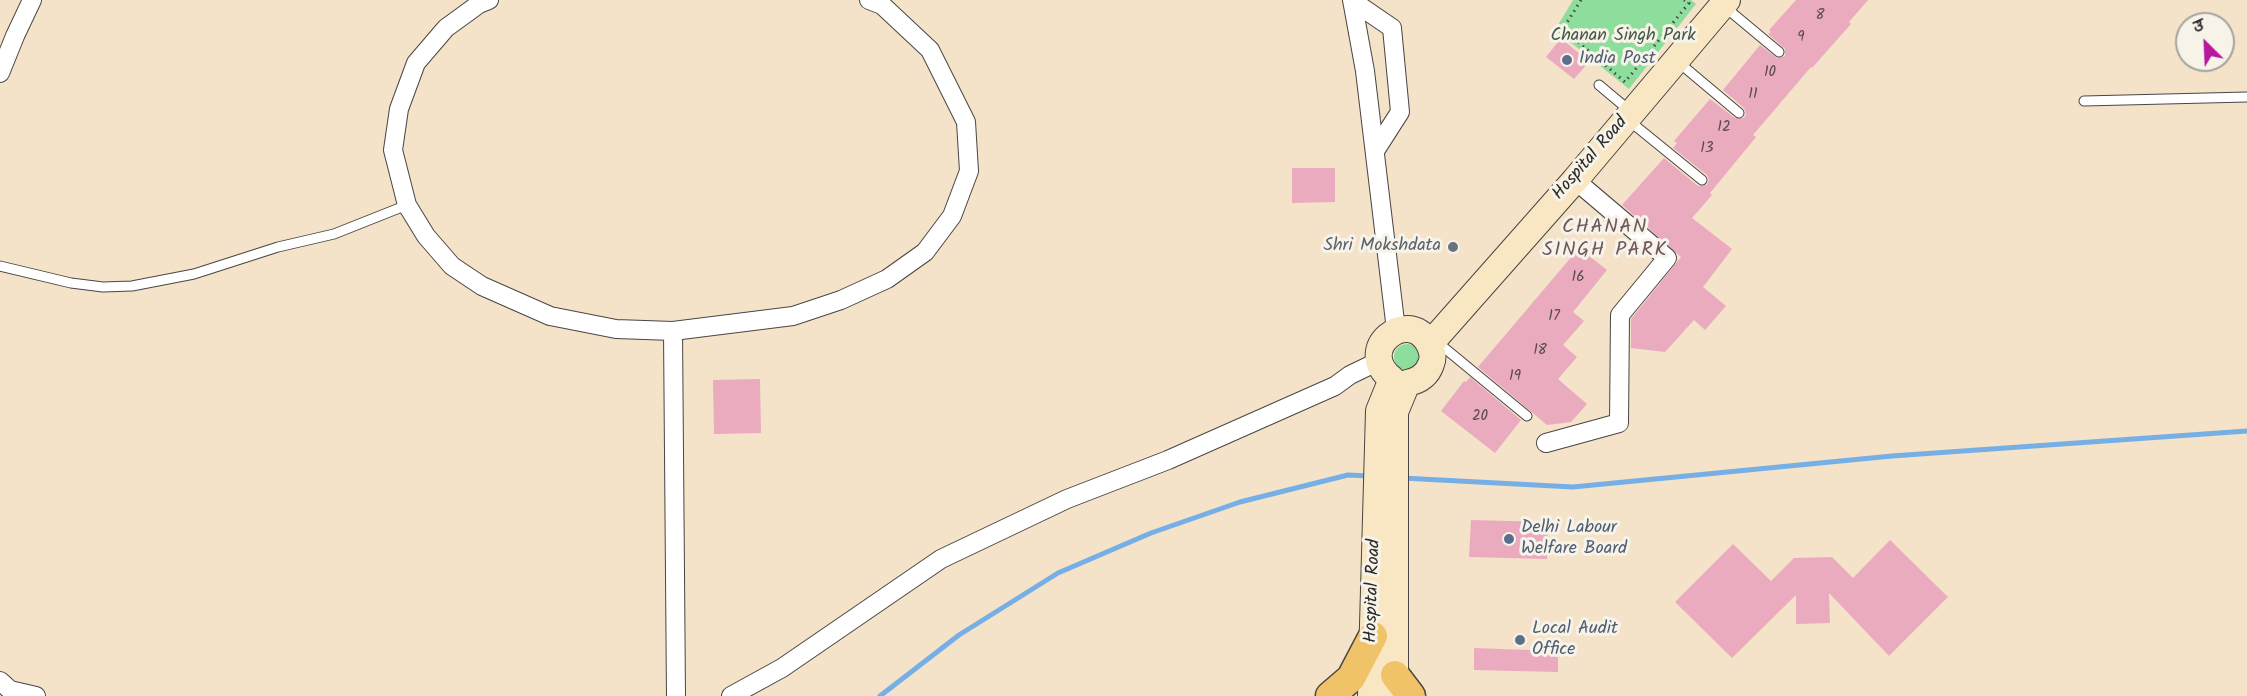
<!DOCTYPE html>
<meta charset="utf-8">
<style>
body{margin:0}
#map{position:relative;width:2247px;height:696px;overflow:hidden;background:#f4e2c9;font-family:Kalam,"Playpen Sans Deva",sans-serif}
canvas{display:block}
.north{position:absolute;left:2175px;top:12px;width:60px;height:60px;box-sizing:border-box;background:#f7f3e8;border:2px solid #a5a39c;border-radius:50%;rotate:336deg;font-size:16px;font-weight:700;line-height:24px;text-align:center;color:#2b2b2b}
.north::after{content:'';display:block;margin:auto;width:21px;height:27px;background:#b5179e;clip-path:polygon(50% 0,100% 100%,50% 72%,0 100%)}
</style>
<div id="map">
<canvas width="2247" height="696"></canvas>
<div class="north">उ</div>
</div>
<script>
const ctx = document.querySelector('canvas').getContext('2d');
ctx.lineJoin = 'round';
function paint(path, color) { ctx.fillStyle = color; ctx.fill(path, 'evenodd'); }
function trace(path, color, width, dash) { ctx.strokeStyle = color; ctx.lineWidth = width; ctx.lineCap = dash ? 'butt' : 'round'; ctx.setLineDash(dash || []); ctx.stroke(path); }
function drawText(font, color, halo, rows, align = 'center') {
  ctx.font = font + ' Kalam,sans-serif'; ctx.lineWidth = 6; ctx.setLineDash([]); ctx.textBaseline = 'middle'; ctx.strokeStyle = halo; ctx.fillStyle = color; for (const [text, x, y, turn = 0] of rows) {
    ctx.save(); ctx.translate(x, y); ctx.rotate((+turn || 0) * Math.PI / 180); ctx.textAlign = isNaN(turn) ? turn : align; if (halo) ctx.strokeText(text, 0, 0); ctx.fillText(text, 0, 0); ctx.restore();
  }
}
const green = new Path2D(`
 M1573 0H1691L1696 4 1629 89 1555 30Z
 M1394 357a13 13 0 1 1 26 0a13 13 0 1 1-26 0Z`);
const stream = new Path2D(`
 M1402 478 1573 487 1892 456 2247 431
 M880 696 959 635 1058 573 1151 533 1240 502 1348 475 1369 476`);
const building = new Path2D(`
 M1796 0H1868L1849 22 1851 24 1812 68 1811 67 1753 135 1756 137 1710 193 1712 195 1692 218 1732 249 1703 287 1726 306 1705 330 1694 320 1665 352 1631 348V319L1681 257 1622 205 1664 158 1698 186 1707 185 1709 180 1707 175 1673 148 1677 143 1674 141 1710 99 1735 118H1744L1746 114 1744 108 1723 90 1760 45 1777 58 1785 56V49L1768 34 1771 32 1769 30Z
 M1561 38 1589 62 1574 79 1546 57Z
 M1292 168H1335V202L1292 203Z
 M1579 248 1607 270 1573 312 1584 321 1563 345 1577 357 1558 379 1587 404 1571 422 1547 425 1478 367Z
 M1470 377 1521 420 1495 453 1441 411 1464 381 1466 382Z
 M760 379 761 433 714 434 713 380Z
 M1471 520 1548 522 1547 559 1469 557Z
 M1890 540 1948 597 1889 656 1829 593 1830 623 1796 624V595L1732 658 1675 602 1733 544 1771 581 1794 558 1832 557 1853 578Z
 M1474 648 1558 651V672L1474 670Z`);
const path = new Path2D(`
 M1581 0 1563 29 1625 82 1689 3 1684 0`);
const lane = new Path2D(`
 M1725 7 1779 52
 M1677 61 1739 113
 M1599 85 1630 111
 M2084 101 2247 97
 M1627 119 1702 180
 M0 266 71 283 103 287 132 286 194 274 278 247 334 234 407 205
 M1436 341 1527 416`);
const street = new Path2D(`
 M489 0 479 4 446 28 416 63 399 109 393 150 407 205 426 236 452 266 482 286 550 316 616 329 673 331 793 316 841 300 887 279 925 252 952 216 969 171 966 122 930 50 882 5 869 0
 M1352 0 1365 71 1396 330
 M1354 2 1392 28 1400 112 1375 151
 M0 73 15 36 32 0
 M673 331 676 696
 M1546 443 1619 423 1620 315 1667 258 1575 180
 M0 681 10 690 36 696
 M731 696 782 668 941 559 1067 499 1168 460 1335 386 1350 375 1379 361`);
const secondary = new Path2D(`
 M1430 344 1575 180 1727 0
 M1371 696 1379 411 1392 379C1354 350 1407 307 1428 342 1432 349 1434 357 1431 364 1427 376 1418 381 1407 383L1395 412V696`);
const primary = new Path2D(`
 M1395 675 1411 696
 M1330 696 1351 678 1373 636`);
const markers = [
 [1567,60,6,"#5c6f8a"],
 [1453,247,6,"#6b7280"],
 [1509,539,6,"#5c6f8a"],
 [1520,640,6,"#5c6f8a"]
];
const numberNames = [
 ["8",1820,16],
 ["9",1801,38],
 ["10",1770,73],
 ["11",1753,95],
 ["12",1724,128],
 ["13",1707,149],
 ["16",1578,278],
 ["17",1554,317],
 ["18",1540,351],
 ["19",1515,377],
 ["20",1480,417]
];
const parkNames = [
 ["Chanan Singh Park",1623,37]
];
const serviceNames = [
 ["India Post",1579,60],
 ["Delhi Labour",1521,529],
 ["Welfare Board",1521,550],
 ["Local Audit",1532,630],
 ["Office",1532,651]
];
const streetNames = [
 ["Hospital Road",1591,159,-49],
 ["Hospital Road",1374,591,-88]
];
const worshipNames = [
 ["Shri Mokshdata",1441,247]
];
const neighbourhoodNames = [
 ["CHANAN",1605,229],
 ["SINGH PARK",1605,252]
];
paint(green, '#8dde9d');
trace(stream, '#76afe6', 5);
paint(building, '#eaabbf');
trace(lane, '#494643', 11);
trace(street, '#494643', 20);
trace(secondary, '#494643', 28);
trace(primary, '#494643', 31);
trace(path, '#494643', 3, [1.5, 4.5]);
trace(lane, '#fff', 9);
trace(street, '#fff', 18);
trace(secondary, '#f9e7c3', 26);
trace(primary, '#f1c369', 28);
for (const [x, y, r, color] of markers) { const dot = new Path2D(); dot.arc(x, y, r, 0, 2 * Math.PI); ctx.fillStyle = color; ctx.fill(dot); trace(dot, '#f7f3e8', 2); }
drawText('15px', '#5b4b50', null, numberNames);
drawText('18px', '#445848', '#f7f3e8', parkNames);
drawText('18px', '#4e5e75', '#f7f3e8', serviceNames, 'left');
drawText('18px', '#2b2b2b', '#f7f3e8', streetNames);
drawText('18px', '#5b616d', '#f7f3e8', worshipNames, 'right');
ctx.letterSpacing = '1.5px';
drawText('20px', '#6e585f', '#f7f3e8', neighbourhoodNames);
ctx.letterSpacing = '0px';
</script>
